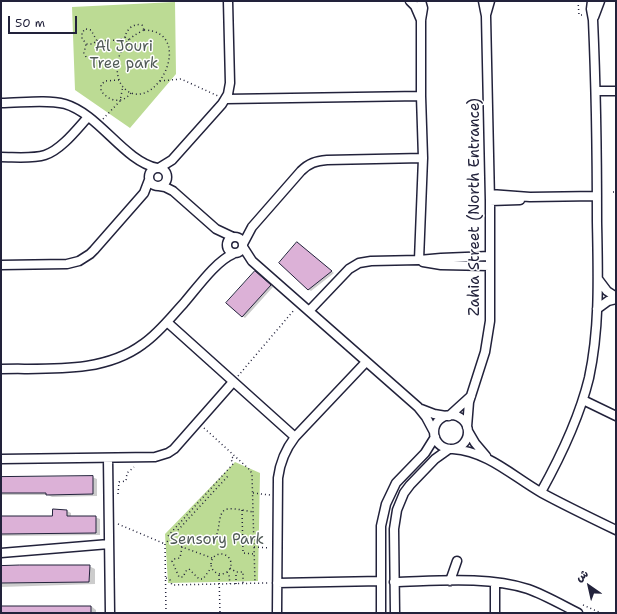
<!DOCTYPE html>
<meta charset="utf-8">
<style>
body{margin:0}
#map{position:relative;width:617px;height:614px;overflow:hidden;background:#fff;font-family:"Shantell Sans","Playpen Sans Arabic",sans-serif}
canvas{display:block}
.frame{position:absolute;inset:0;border:2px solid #22223b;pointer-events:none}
.north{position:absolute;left:569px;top:566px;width:40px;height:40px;-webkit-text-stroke:3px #fff;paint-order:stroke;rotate:326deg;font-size:11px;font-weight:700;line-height:16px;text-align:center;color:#22223b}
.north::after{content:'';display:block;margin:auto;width:14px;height:18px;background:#22223b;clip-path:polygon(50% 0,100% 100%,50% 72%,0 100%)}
.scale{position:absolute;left:8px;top:16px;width:69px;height:18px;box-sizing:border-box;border:2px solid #22223b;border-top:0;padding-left:5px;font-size:12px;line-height:14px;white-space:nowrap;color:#22223b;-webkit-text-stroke:3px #fff;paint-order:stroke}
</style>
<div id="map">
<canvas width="617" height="614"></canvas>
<div class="frame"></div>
<div class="north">ش</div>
<div class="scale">50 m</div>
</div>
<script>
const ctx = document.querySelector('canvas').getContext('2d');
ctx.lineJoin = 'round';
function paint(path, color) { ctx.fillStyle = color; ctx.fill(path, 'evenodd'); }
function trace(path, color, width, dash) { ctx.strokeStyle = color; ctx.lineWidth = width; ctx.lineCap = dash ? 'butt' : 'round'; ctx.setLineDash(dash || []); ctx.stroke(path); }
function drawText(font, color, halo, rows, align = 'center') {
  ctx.font = font + ' "Shantell Sans",sans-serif'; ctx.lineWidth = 3; ctx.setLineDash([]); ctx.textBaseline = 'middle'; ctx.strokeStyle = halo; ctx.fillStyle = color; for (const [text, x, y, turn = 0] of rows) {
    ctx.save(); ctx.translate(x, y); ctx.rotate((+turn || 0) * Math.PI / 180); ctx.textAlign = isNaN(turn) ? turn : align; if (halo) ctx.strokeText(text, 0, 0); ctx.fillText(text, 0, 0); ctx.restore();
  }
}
const green = new Path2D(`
 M175 2 176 74 130 128 75 90 72 7Z
 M235 462 260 473 258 581 168 583 165 534Z`);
const shadow = new Path2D(`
 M300 245 334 273 311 291 308 289Z
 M257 274 273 287 245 318 242 316Z
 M92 477 97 479V496L52 497 48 495H1V478Z
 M67 511 71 513V517H95L100 519V535L1 536V517H53Z
 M89 566 95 569V584L1 587V567Z
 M91 606 96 610V613H1V607Z`);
const building = new Path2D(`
 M297 242 332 271 308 290 279 263Z
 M255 271 271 285 242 317 226 303Z
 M93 476V494L46 495V493H1V477Z
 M53 509 67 510V516H96V533L1 534V516H52Z
 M20 565H90L89 582 1 583V566Z
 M1 606H91V613H1Z`);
const path = new Path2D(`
 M578 1 579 15H583
 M86 29 91 30 97 41 92 44H87L82 39V32Z
 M144 30C194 31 160 108 129 92 113 83 115 58 125 45 129 38 136 34 144 30Z
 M129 40 125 37C127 29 133 23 142 25L144 30
 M97 41 119 40 125 37
 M86 57 84 53 86 44
 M119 80 105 81 101 85V91C110 102 122 104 131 93
 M160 81 181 79 218 96
 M103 119 120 101 123 86
 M613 192H616
 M238 376 294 310
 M204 428 250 470 252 474 255 583
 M253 493 270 495
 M118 494 119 482 126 481 127 473 134 467
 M242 510 243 553 254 554
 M118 524 165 544
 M168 536 233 464 231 459 234 456
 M182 547 180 558 174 559 172 561 179 577H183L186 571 189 569 199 579H203L211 568
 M254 547 270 548
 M211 564a10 10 0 1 1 20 0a10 10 0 1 1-20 0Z
 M212 558 182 547 179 544 180 539 184 537C191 539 200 544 208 543 224 541 214 510 228 509 236 508 246 511 253 512
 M230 568 236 572H243V584
 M227 572 229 575 230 584
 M219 575 220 613
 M166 578 170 580 172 585 268 583
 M236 584V572
 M583 605 601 613
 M166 613 165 544 228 476`);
const street = new Path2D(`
 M410 1 415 6 421 20
 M486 15 490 1
 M594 17 600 1
 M596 91H616
 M226 99 421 96
 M1 103C21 103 46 99 65 104 99 114 124 161 157 168
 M1 157C15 157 32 159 45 155 61 150 77 129 88 117
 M159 168 172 160 222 104 228 94 230 83 228 1
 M149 177a9 9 0 1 1 18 0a9 9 0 1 1-18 0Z
 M159 186 165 187 173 191 216 229 233 237
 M490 194 530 197 597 196
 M490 201 520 200
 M227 245a8 8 0 1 1 16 0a8 8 0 1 1-16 0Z
 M243 244 252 227 301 171C309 163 316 161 327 160L423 158
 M243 247 252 261 418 407 426 417 434 432
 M419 260 423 158 421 96V20L423 8 421 1
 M423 262 441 265 490 266
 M1 265 67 264 79 261 90 254 94 250 144 193 149 180
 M598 279 607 291 616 297
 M597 309 608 301 616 299
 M309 311 349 269 359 263 371 261 419 260 441 258 490 256
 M167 322 295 437
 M1 369C48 368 103 374 143 344 159 333 171 317 184 303 197 288 216 261 233 254
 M583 400 616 416
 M421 409 434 414 446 416
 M434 432a17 17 0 1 1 34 0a17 17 0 1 1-34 0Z
 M449 416 471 396
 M467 427 469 402 485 352 490 321V201L486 16 483 1
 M468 431 475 443 486 456
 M453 449C489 452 512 476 542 493 566 506 591 518 616 530
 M108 458 110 613
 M1 459 155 457 168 453 174 449 233 382
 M541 492C561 456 579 419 589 378 600 327 598 274 597 222 597 154 596 87 593 20L591 9 592 1
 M1 553 109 544
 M450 581 457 561
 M394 582C437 581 487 576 528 589 545 595 562 605 578 613
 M277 583 381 581
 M495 583V613
 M277 613 278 478C280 462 285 450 295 437L366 362
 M381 613V526L386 504 396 483 425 453 435 437
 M395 613 394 529 397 510 404 493 410 485 435 459 449 449`);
const parkNames = [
 ["Al Jouri",124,47],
 ["Tree park",124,64],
 ["Sensory Park",217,540]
];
const streetNames = [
 ["Zahia Street (North Entrance)",475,207,-90]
];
paint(green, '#bcdb94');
paint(shadow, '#0003');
paint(building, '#dcb1d7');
trace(building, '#22223b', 1);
trace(street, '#22223b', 11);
trace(path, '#22223b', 1.5, [1, 3]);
trace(street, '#fff', 8);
drawText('15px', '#505a56', '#fff', parkNames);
drawText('15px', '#22223b', '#fff', streetNames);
</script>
